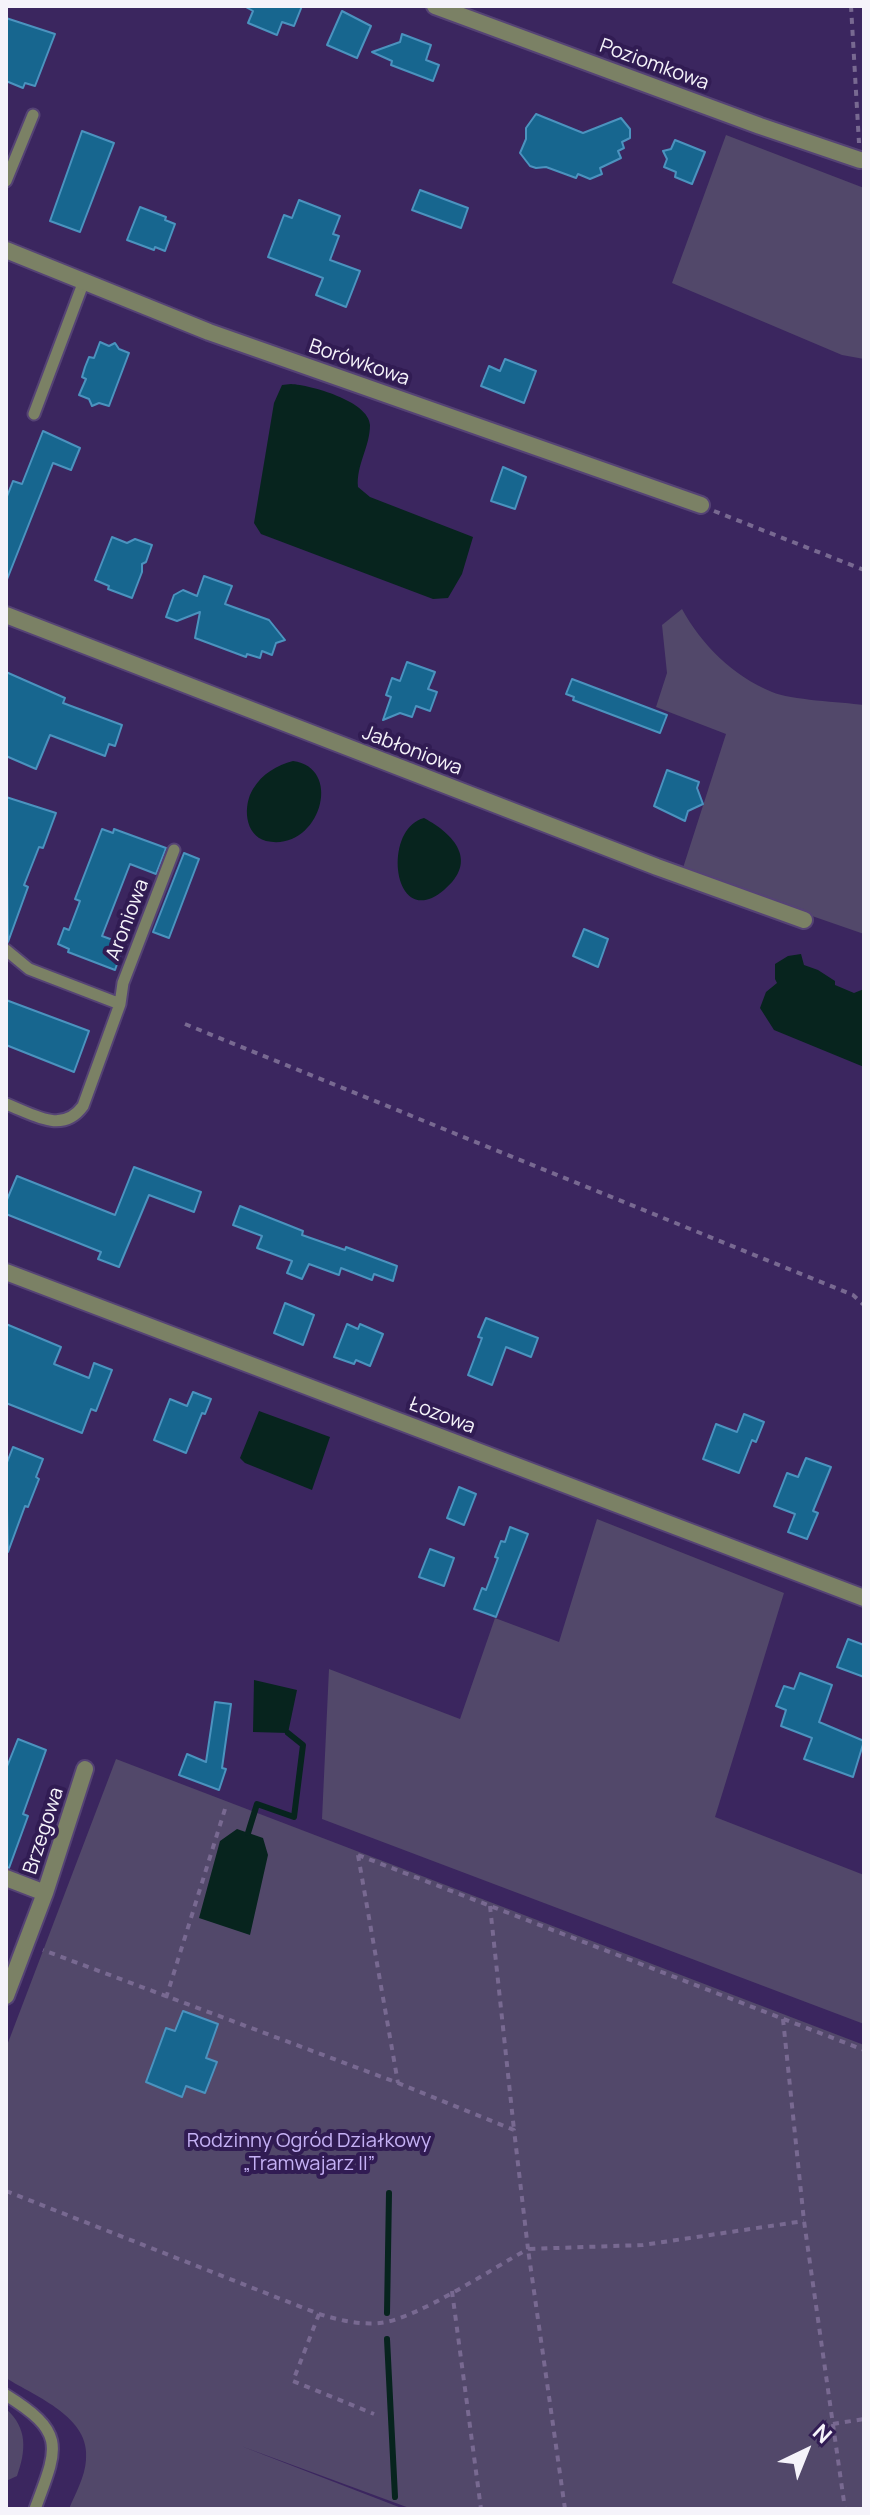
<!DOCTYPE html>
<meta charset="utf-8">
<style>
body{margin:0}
#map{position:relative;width:870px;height:2515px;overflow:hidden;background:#3b265f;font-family:Manrope,sans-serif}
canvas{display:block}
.frame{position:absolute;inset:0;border:8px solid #f5f3fa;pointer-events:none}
.north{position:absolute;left:766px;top:2411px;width:80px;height:80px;-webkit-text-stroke:6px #311c53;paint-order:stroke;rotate:43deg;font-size:22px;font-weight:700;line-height:32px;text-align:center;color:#f5f3fa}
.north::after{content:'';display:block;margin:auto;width:28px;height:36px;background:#f5f3fa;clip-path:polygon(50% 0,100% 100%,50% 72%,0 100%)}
</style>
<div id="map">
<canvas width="870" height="2515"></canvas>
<div class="frame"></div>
<div class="north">N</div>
</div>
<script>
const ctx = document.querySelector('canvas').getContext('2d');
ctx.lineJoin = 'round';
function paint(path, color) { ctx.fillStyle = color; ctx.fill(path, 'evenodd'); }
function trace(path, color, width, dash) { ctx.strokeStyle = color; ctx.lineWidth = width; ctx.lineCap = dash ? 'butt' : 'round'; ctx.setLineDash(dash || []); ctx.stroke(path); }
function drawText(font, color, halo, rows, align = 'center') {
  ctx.font = font + ' Manrope,sans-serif'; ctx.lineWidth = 8; ctx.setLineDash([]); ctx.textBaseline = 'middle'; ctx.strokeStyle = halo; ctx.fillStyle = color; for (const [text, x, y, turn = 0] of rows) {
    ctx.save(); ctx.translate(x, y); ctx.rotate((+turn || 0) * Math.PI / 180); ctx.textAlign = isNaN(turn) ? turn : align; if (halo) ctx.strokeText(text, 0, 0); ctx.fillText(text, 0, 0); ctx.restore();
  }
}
const green = new Path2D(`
 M726 135 864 188V359L842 355 672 283Z
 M682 609C701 644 733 676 772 692 791 700 840 702 864 705V934L682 871 726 734 656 707 667 673 662 625Z
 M597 1519 784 1593 715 1817 864 1875V2024L322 1819 329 1669 460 1719 495 1618 559 1642Z
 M116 1759 864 2045V2509H412L241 2446 404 2509H69C75 2494 85 2477 86 2460 91 2417 36 2397 6 2378V2048Z
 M6 2409C28 2428 26 2451 17 2476L6 2481Z`);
const water = new Path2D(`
 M291 384C310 385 369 401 370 425 370 447 356 465 358 487L370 497 473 537 462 574 448 598 433 599 261 534 254 523 274 403 282 385Z
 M293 761C345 768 319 853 266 841 244 835 243 805 253 789 262 774 277 765 293 761Z
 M424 818C454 834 479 861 444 890 393 933 381 829 424 818Z
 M801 954 804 965 818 970 835 981V985L854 993 864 989V1067L774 1030 760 1008 766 992 777 983 775 979V964L788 956Z
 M259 1411 330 1437 312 1490 245 1463 240 1458Z
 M254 1680 297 1690 288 1733 253 1732Z
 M237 1829 263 1838 268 1855 250 1935 199 1918 220 1841Z`);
const stream = new Path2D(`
 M248 1833 257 1804 294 1817 303 1745 288 1733
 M387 2313 389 2193
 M387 2339 395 2497`);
const building = new Path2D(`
 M244 6H302L294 26 282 22 277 35 248 23 253 11Z
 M342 11 371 26 357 58 327 45Z
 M6 18 55 34 35 86 25 83 23 88 6 81Z
 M402 34 431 45 426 60 439 65 433 81 391 65 392 61 372 52 400 42Z
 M536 114 583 133 621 118 630 129V138L622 142 624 148 618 151 621 158 600 168 602 174 590 179 578 174 576 178 546 167 536 168 530 166 520 153 526 139V128Z
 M82 131 114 143 80 232 50 221Z
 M675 140 705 152 692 184 675 177 676 172 664 167 667 159 663 151 671 149Z
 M420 190 468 208 461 228 412 210Z
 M299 200 340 216 333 234 339 236 330 260 360 271 346 307 316 295 323 278 268 257 284 215 292 218Z
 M140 207 166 217 165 220 175 224 165 251 155 247 154 250 127 240Z
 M100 342 109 346 115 343 119 349 129 353 109 406 99 403 92 406 89 399 79 395 86 379 82 377 85 367 89 357 94 358Z
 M505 359 536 371 524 403 481 386 489 366 500 371Z
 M43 431 80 448 71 470 53 463 6 582V499L13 481 22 484Z
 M503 467 526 477 515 509 491 501Z
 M112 537 127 543 135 539 152 545 146 562 142 564V572L132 598 108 589 109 586 95 580Z
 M204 576 232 586 225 604 269 620 285 640 276 643 272 655 262 651 260 658 247 654 246 657 195 638 200 612 177 621 166 617 174 595 183 590 197 596Z
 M407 662 435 672 428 689 437 692 430 711 416 706 412 717 400 713 383 720 391 697 386 695 392 678 400 681Z
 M6 672 65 698 63 703 122 725 115 746 109 744 105 756 50 735 36 769 6 756Z
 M572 679 667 715 660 733 573 700 574 697 566 694Z
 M667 770 699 782 697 788 703 804 688 811 685 821 654 806Z
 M6 797 56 813 43 848 39 847 24 885 28 887 8 942Z
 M102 829 113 833 114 829 166 848 156 874 130 864 102 936 124 944 115 970 68 952 69 949 58 944 64 928 69 930 80 901 75 899Z
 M184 853 199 859 169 938 153 932Z
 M584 929 608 939 598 967 573 956Z
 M6 1000 89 1031 74 1072 6 1045Z
 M134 1167 201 1192 194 1212 149 1195 119 1267 98 1259 101 1252 6 1214V1202L17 1176 115 1215Z
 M240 1206 303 1231 302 1235 345 1250 346 1247 397 1266 393 1281 374 1274 372 1280 341 1268 339 1275 309 1264 302 1279 287 1273 292 1261 257 1248 262 1236 233 1225Z
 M285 1303 314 1315 303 1345 274 1333Z
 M486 1318 538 1338 531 1357 506 1347 492 1385 468 1375 482 1338 478 1337Z
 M6 1324 61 1347 54 1364 89 1378 94 1363 112 1370 96 1411 91 1409 82 1433 6 1403Z
 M347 1324 358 1329 360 1324 383 1334 370 1366 356 1360 354 1364 334 1357Z
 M193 1392 211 1399 205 1414 202 1413 186 1453 154 1440 170 1399 187 1406Z
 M744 1414 764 1422 756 1442 752 1440 739 1473 703 1459 716 1424 737 1432Z
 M13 1447 43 1459 36 1477 39 1479 28 1507 25 1506 8 1552 6 1465Z
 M806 1458 831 1467 813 1511 818 1513 807 1539 788 1532 795 1514 774 1506 787 1473 798 1477Z
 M459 1487 476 1494 464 1525 447 1518Z
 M510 1527 528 1534 496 1617 474 1609 482 1588 486 1590 498 1558 495 1557 501 1541 505 1542Z
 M430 1549 454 1558 444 1586 419 1577Z
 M848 1639 864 1645V1677L837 1667Z
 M800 1673 832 1685 819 1722 864 1741 853 1777 804 1759 812 1738 781 1726 786 1710 776 1706 784 1686 794 1689Z
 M215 1702 231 1704 222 1768 226 1769 219 1790 179 1775 187 1754 206 1762Z
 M18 1739 46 1750 23 1814 28 1816 9 1868 6 1867V1769Z
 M183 2011 218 2024 206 2058 217 2062 205 2093 186 2086 182 2097 146 2082 166 2028 175 2031Z`);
const path = new Path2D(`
 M851 6 859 143
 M714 511 864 570
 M185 1024 853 1295 864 1305
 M358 1855 864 2050
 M358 1855 398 2083
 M490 1906 514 2130
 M166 1998 225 1809
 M783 2019 804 2221 845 2509
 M6 2191 319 2314C339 2320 358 2325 380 2323 417 2319 493 2268 528 2249L514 2130 398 2083 43 1950
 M452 2291 481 2509
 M319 2314 293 2381 374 2414
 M833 2424 864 2419
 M565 2509 528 2249 643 2245 804 2221`);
const lane = new Path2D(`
 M6 181 33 115
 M34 414 84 281
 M6 950 29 969 120 1004
 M6 1104C33 1114 62 1135 83 1106L120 1004 123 983 174 850
 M6 2395C67 2433 58 2447 35 2509`);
const street = new Path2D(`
 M435 6 760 126 860 160
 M6 250 209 332 701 505
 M6 615 657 867 804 920
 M6 1272 864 1598
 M6 1878 45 1893
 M6 1996 45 1893 85 1769`);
const streetNames = [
 ["Poziomkowa",654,65,20],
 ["Borówkowa",359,363,19],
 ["Jabłoniowa",412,751,21],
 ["Aroniowa",128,920,-69],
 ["Łozowa",442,1416,21],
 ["Brzegowa",44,1831,-72]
];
const parkNames = [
 ["Rodzinny Ogród Działkowy",309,2141],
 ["„Tramwajarz II”",309,2164]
];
paint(green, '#52486a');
paint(water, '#07241e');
trace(stream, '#07241e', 6);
paint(building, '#17668f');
trace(building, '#4b93bf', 2);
trace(lane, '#554375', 15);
trace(street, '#554375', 20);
trace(path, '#786991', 4, [6, 6]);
trace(lane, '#7b8165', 11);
trace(street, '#7b8165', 16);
drawText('20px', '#f5f3fa', '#311c53', streetNames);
drawText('20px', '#c5b1f5', '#311c53', parkNames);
</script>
